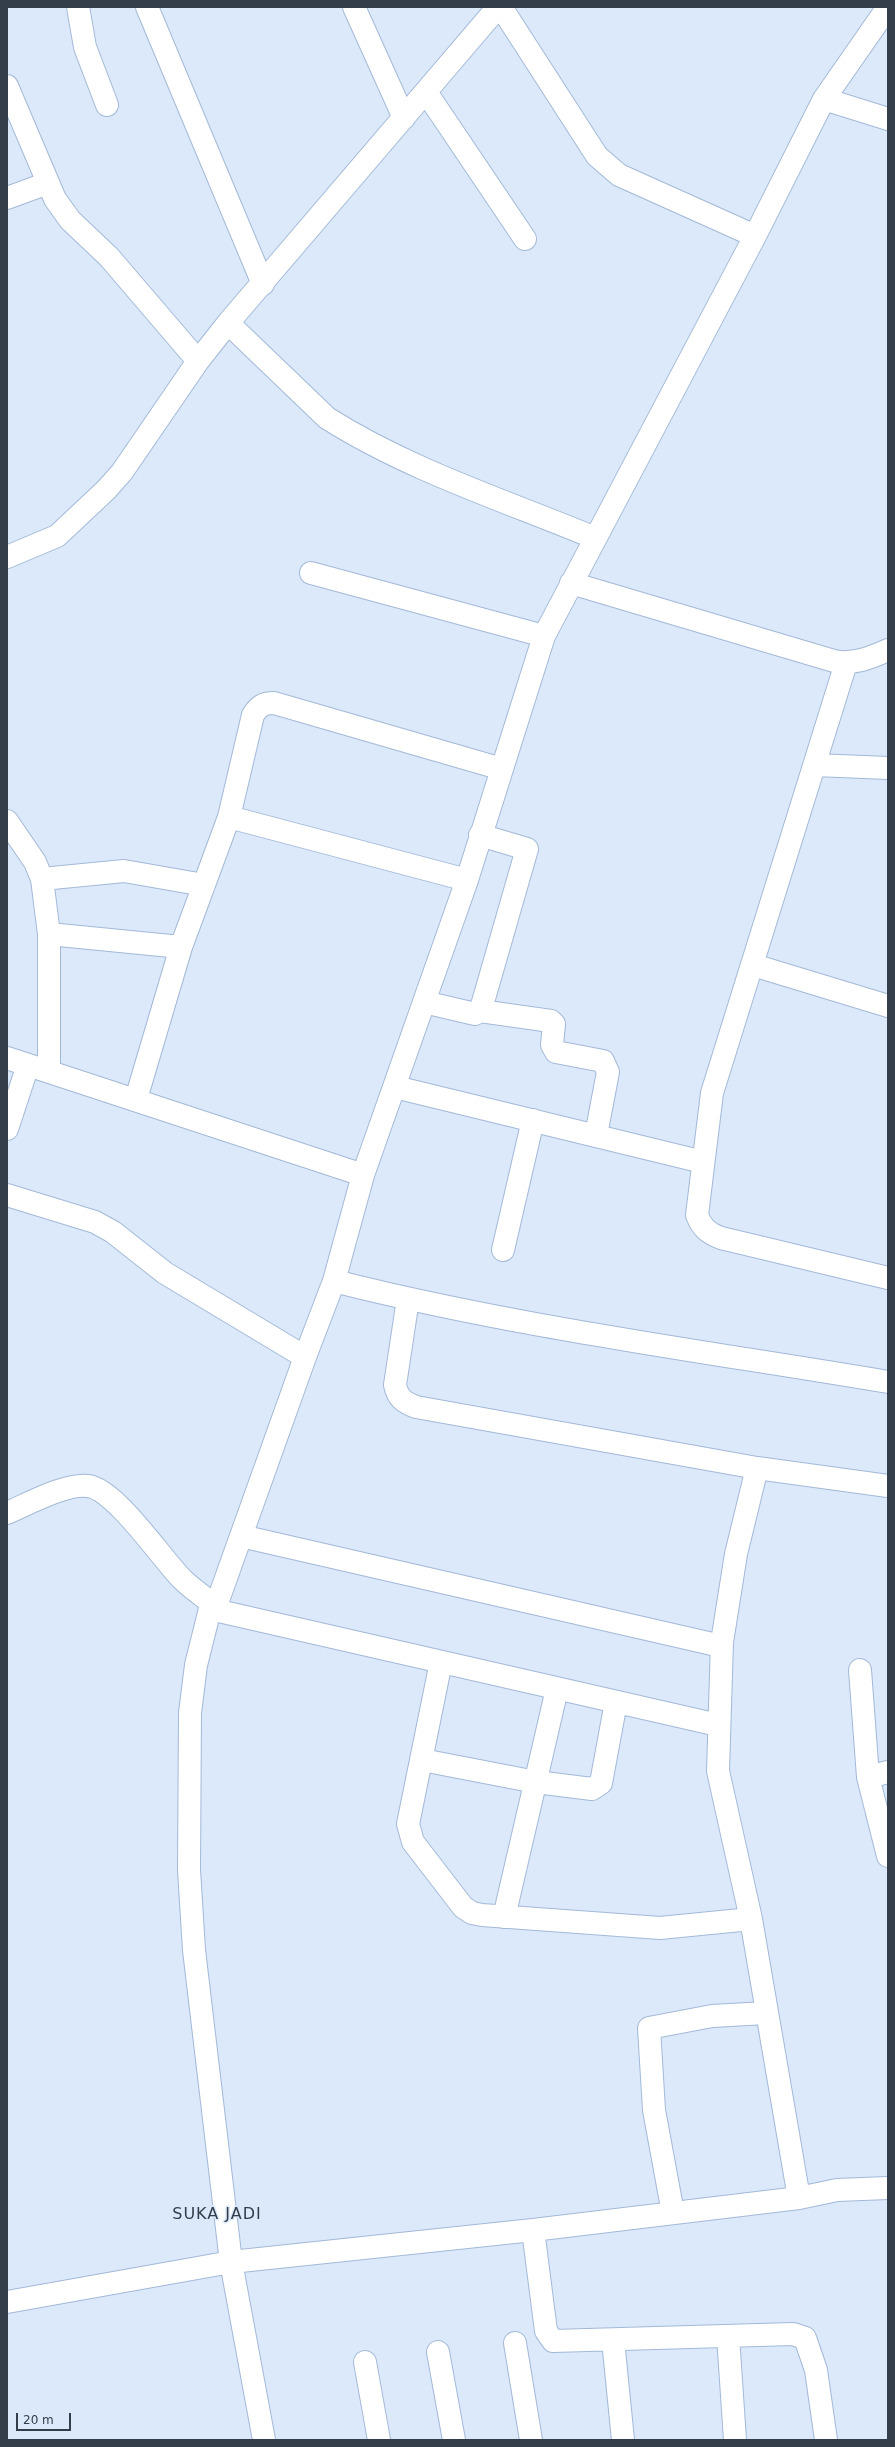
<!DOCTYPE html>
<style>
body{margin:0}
#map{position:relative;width:895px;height:2447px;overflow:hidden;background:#dbe9fb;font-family:"DejaVu Sans",sans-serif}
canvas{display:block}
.frame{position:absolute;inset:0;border:8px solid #343e4a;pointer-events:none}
.scale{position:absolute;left:16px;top:2413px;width:55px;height:18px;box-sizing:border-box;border:2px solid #343e4a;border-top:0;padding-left:5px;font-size:12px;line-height:14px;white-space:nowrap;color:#343e4a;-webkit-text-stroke:3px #dbe9fb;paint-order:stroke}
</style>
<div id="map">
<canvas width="895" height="2447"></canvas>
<div class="frame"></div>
<div class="scale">20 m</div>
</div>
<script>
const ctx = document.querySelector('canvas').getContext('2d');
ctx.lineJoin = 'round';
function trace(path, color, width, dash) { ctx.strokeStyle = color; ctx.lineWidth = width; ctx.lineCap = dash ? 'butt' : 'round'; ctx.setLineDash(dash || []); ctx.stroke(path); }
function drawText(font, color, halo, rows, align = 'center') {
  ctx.font = font + ' "DejaVu Sans",sans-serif'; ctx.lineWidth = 3; ctx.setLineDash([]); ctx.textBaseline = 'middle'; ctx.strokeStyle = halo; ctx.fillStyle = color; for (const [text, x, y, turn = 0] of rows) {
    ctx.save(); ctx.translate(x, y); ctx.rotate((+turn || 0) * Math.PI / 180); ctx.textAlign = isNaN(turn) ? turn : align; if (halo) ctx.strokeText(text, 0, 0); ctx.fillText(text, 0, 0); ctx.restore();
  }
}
const minor = new Path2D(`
 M78 7 85 47 107 105
 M147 7 263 284
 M354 7 404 118
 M501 7 597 156 619 175 755 236
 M7 86 55 199 70 220 109 257 198 361
 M426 92 525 239
 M824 99 888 119
 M7 198 48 183
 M228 323 327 418C409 470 506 501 595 538
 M7 557 57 536 106 490 122 472 198 361 228 323 498 7
 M311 573 544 636
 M571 583 834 661C853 665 870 658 888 650
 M846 663 712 1093 697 1215C702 1228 708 1233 721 1238L888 1278
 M815 765 888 768
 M229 817 467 880
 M7 821 35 862 42 879 49 934V1071
 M42 879 124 871 204 885
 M49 934 181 947
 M753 965 888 1006
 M424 1002 475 1014 480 1011 483 1002 527 849 480 835
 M480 1011 551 1021 554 1024 552 1045 556 1052 603 1061 608 1072 596 1135
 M7 1058 363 1175
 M395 1087 703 1162
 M136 1099 181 947 229 817 253 715C259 706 263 703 274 703L502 769
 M7 1129 28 1065
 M7 1195 95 1222 113 1232 165 1273 305 1357
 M503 1250 533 1120
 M334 1281C516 1327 703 1351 888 1382
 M408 1299 395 1385C398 1398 403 1402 416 1407L757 1468 888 1486
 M757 1468 736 1554 722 1642 718 1771 751 1919 799 2198
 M7 1513C28 1504 66 1483 88 1486 115 1489 162 1559 182 1579 192 1589 204 1597 216 1606
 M241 1536 721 1646
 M210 1609 718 1725
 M441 1662 408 1824 413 1842 463 1907 472 1913 482 1915 660 1928 751 1919
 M860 1670 868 1777 888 1856
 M422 1760 536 1782 592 1789 601 1783 616 1702
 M868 1777 888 1772
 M504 1917 557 1689
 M673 2213 654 2110 649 2028 712 2016 766 2013
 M533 2230 546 2331 553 2341 793 2334 805 2338 816 2370 826 2440
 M7 2302 231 2262 533 2230 799 2198 837 2190 888 2188
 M728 2336 735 2440
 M613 2340 623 2440
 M515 2343 531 2440
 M438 2352 454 2440
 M365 2362 379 2440
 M264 2440 231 2262 194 1950 189 1870 190 1713 196 1665 210 1609 216 1606 305 1357 334 1281 363 1175 467 880 544 636 755 236 824 99 888 7`);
const quarterNames = [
 ["SUKA JADI",217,2215]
];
trace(minor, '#a3b9d7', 24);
trace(minor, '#fff', 22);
ctx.letterSpacing = '1px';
drawText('16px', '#343e4a', '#dbe9fb', quarterNames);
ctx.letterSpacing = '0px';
</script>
